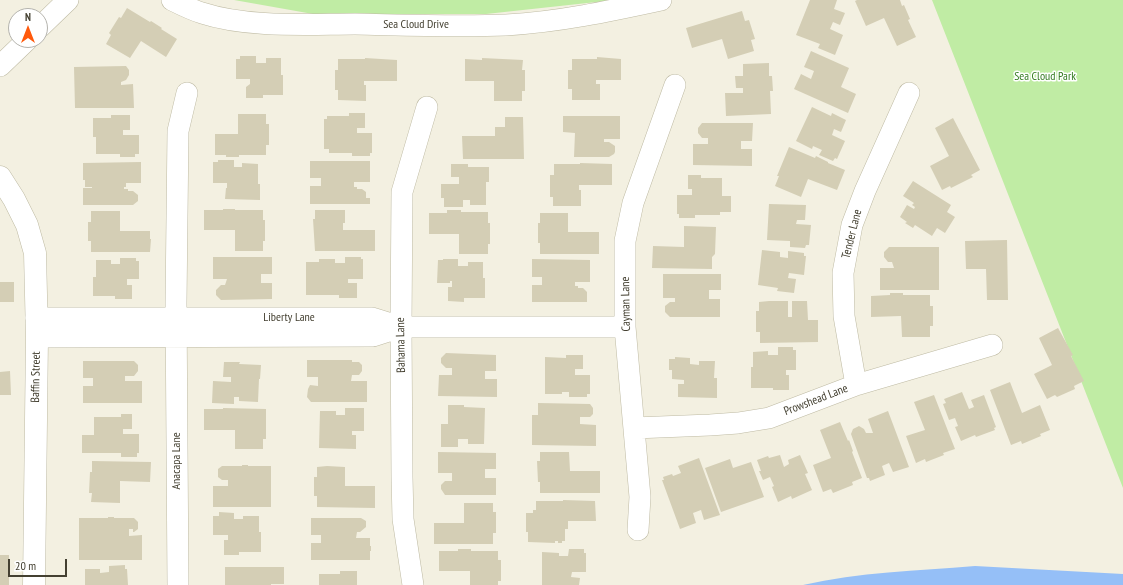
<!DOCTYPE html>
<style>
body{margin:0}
#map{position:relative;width:1123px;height:585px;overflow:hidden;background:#f3f0e1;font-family:"PT Sans Narrow",sans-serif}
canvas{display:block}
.north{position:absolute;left:8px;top:8px;width:40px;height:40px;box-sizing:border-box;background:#fff;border:1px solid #b4b3ad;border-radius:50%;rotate:0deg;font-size:11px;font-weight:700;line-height:16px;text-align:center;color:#444031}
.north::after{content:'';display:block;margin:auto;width:14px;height:18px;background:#ff590b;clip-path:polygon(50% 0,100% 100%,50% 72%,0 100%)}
.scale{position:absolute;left:8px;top:559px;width:59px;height:18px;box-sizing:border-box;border:2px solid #444031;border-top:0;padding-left:5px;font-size:12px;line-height:14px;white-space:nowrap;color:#444031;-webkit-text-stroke:3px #fff;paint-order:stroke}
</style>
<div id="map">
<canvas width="1123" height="585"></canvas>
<div class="north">N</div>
<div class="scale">20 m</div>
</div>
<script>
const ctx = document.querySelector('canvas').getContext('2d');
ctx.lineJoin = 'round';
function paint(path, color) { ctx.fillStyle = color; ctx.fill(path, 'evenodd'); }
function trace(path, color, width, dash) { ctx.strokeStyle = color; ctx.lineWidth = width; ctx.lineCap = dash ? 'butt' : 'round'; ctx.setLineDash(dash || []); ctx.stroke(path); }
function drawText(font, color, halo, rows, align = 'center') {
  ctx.font = font + ' "PT Sans Narrow",sans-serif'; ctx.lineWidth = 3; ctx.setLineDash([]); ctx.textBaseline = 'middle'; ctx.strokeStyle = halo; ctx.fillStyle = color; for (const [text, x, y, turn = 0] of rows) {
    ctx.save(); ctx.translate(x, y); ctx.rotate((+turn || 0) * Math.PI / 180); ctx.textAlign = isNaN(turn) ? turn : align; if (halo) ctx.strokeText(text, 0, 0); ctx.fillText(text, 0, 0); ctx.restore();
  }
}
const green = new Path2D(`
 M234 0H615L486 14H313Z
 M932 0H1123V488Z`);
const water = new Path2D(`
 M975 566 1123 574V585H803C859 572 917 571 975 566Z`);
const building = new Path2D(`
 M810 0H837L834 9 845 13 840 25 833 22 830 29 843 35 835 55 818 48 820 44 796 35Z
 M857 0H900L902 6 904 5 910 19 908 20 916 37 897 46 884 18 866 26 855 1Z
 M127 8 150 22 151 21 162 28 161 29 177 39 166 57 141 41 130 58 106 44 111 35 109 33 119 17 121 18Z
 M742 11 745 21 749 20 755 39 751 40 754 51 728 59 722 39 692 48 686 28Z
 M811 51 849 68 841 87 856 94 848 113 794 89 801 74 811 79 814 71 804 67Z
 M240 56H256V63H266V58H281V75H283V95H263V98H246V87L250 84V79H236V59H240Z
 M597 57 621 59V80H596V84H600V100H572V89H568V70H572V59H597Z
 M365 58 397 60V81H364V85H366V101L338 100V90H335V70H338V59H365Z
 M482 58 523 60 522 70H525V91H522V101H494V81H465V59L482 60Z
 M769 63V76H772L773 91H770L771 114 726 116 725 93H743V88H736L735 76H743V64Z
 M126 66 129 70V75L126 80 121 82V85L133 84 134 108H75L74 67Z
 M812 107 831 116 832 113 846 120 841 132 834 129 832 135 845 141 837 159 835 158 833 161 819 155 822 150 813 146 812 149 796 141Z
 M349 113H365V128H357V133H372V153H370V156H352V153H329V149H324V119H327V116H349Z
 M238 114H266V124H269V145H266V155H239V157H226V155H215V134H238Z
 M111 115H130V130H123V135H139V154H135V157H120V154H96V137H93V118H111Z
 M563 116H620V139H604V142H609L615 146V152L614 154 609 157H574L575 133 563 132Z
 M505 117H523L524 159H463L462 136H495V127H505Z
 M953 118 980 170 971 175 973 177 951 188 950 186 942 190 930 166 949 156 935 128Z
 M702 123H753L752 141H741V149H752V166L693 165V144H708V138H702L698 133V128Z
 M789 147 815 158 816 156 828 162V163L845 170 837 190 808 179 801 197 775 186 779 176H777Z
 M218 160H234V167H242V163L258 164V184H260V200L225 199 226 188H227V183H213V162H218Z
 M310 161H370V182H354V187H357V189H362L366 192V198H370V204H310V186H321V178H310Z
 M141 162V183H126V187H124V189H128V191H133L138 195V201L133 205H83V188H92V187H85V180H83V163Z
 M580 163 612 164V185H579V190H581V206H553V197H550V175H554V164H580Z
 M451 164H468V167H489V182H486V205H470V200H463V207H444V198H441V184H459V177H451Z
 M688 175H701V178H722V196H731V212H720V215H695V218H679V214H677V195H692V189H688Z
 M913 181 951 205 947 212 955 217 945 233 937 228 932 236 915 225 913 228 905 223 907 222 900 217 907 205 914 209 915 207 912 205 914 203 903 196Z
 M769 204 806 205 805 220H797L796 224 811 225 809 245H806L805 248 790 247V241L767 240Z
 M223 209H235V210H263V220H265V241H263V251H235V230H204V210H223Z
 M315 210H345V223H343V230H375V251H315L313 219H315Z
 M447 210H461V212H488V223H490V244H488V254H459V234H429V213H447Z
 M91 211H120V231H150V239H151L150 252H91V241H88V222H91Z
 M540 213H568V232H599V254H540V243H538V223H540Z
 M684 226 716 227 715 254 712 257V269L652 268 653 246 684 247Z
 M1007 240 1008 300H987L986 269H966L965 241Z
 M889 247H939V290H880V268H894L892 262H888L884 257V252Z
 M762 250 780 252V257L788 258V251L804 253V256H806L804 275 789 273 788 278 796 279 794 293 777 291 778 288 758 285Z
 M213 257H272V274H261V283H272V299L221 300 216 295V290L221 285H225L227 279H213Z
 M345 257H361V259H363V279H348V283H357V298H339V295H306V262H319V259H335V263H345Z
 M120 258H136V261H139V279H127V285H132V299H115V296H93V277H96V260H111V264H120Z
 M443 259H458V266H468V262H483V278H485V298H464V302L448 301V287H452V281H450V283H437L438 260H443Z
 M532 259 590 260V282H575V286H578V288H583L587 292V302H532V285H542V277H532Z
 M663 274H721V290H709V299H720V317H670L665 312V306L670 302H675V298H663Z
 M0 282H14V302H0Z
 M890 293H903V295H930V306H933V326H930V337H902L901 316 871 317V296L890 295Z
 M769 301H788V317H792V301H807L808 320H818V342L760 343V332H756V311H759V302Z
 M1058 328 1073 355 1071 356 1084 381 1074 386 1075 389 1057 397 1055 395 1047 399 1034 374 1052 365 1039 338Z
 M778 347H793V350H796V370H786V375H789V390H773V388H751V367H753V352L768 351V355H778Z
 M446 353 496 355V371H485V379H497V397L438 396 439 375H452V368H446L441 363V358Z
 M566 355H583V369H575V375H590V394H587V397H569V392H562V394H545V357L566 358Z
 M675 357 690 358V364L699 365V361H715L714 378H717V398L678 397V384H684V380L672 379V370H669V359H675Z
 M307 360H352V362H359L362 365V371L359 375H352L351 381H367V402H311L307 397 308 389 310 385 318 386V377H307Z
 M83 361H134L138 365V371L134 376H125V381H142V403H83V386H93V378H83Z
 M224 362H240L239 364 261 365 260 379H259L258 402 239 401V397H234V404L212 403 213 381 231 382V377H223Z
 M10 371 11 395H0V372Z
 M1010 382 1022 413 1040 405 1050 430 1040 434 1041 436 1022 444 1021 441 1011 445 990 390Z
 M962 392 969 409 974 407 971 400 984 395 996 427 994 428 995 430 976 437 975 435 961 441 955 427 958 426 955 418 949 420 943 404 946 403 944 399Z
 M934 395 955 449 943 453 944 455 926 462 925 459 916 463 906 436 925 430 914 402Z
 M538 403 590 404 593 408V414L590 417H580V424L596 425V446L532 445V415H538Z
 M448 405H464V407L485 408 484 444H468V439H458V447H441V424H448Z
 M223 408 266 409V439H263V449H235V430H204V409H223Z
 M345 408H364V431H352V435H356V449L319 448 320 411H336V415H345Z
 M888 411 909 467 893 472 889 463 882 466 885 475 870 481 869 478H867L851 434 853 429 859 426 864 429 866 433H873L868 419Z
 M121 414H132V429H123V434H139V453H137V457H121V453H82V435H94V417H121Z
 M840 422 848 441 849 440 853 451 852 452 862 478 852 482 853 485 833 493 831 489 823 492 813 465 831 458 820 430Z
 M438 452 496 453V469H485V478H496V495H445L441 489V485L445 481H452V473H438Z
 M540 452H569L570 471H600V493H540V482H538L537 461H540Z
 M780 455 784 467 789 464 788 460 800 455 808 473 805 474 812 490 792 499 791 496 778 502 772 487 774 486 770 477 763 480 759 471H761L757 460 768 456 769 458Z
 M699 458 720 515 704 520 701 510 693 513 696 523 680 529 662 480H664L663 477 672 474 673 476 681 473 678 466Z
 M730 459 733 468 751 462 764 497 721 512 705 468Z
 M92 461 151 462 150 482 120 481V503L91 502 92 493H89L90 472H92Z
 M242 465H248V466H271V507H213V486H228V480H222L218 477V469L222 466H242Z
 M327 466 345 467V486H375V508L317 507V496H314V477H317V467Z
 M563 500 595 501 596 521H568V529H565V541H562V543H558V541H555V543L528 542V532H526V513H533V510H536V501H563Z
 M464 503H493V512H496V533H493V544H434V523H464Z
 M219 512 234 513V519H243V516H259V532H261V552H239V555H224V540H228V535H213V516H219Z
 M108 517H114V518H134L138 522V529L134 532H133V529H129V536L142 535V560H79V518H108Z
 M311 518H361L366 521V527L360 532H357L356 538H370V546H371V551H370V560H311V543H321V535H311Z
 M458 549H471V551H498V560H501V581H498V585H470V571H439V551H458Z
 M569 549H584V553H586V572H572L571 577 580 578 579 585H542V552L559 553V556H568Z
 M0 555H9V585H0Z
 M125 565V569H127L128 585H85V569H100V573L109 572V566Z
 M225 567H284V584H271V585H225Z
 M340 571H357V585H319V574H340Z`);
const minor = new Path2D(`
 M172 0C182 5 192 10 202 13 248 28 308 24 355 24 405 25 457 27 506 25 559 22 610 11 661 0
 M40 27 68 0
 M0 66 27 40
 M36 318H372L401 327H625
 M37 337 373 336 401 327
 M856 385 844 316 843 273 852 225 865 191 909 93
 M634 428 710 425 738 423 769 418 856 385 992 345
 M638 530 640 497 625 327V241L633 203 675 85
 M178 585 176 303 178 131 187 93
 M413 585 403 519 402 477 401 327 402 192 427 107`);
const tertiary = new Path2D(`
 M0 177 14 199 27 225 35 253 37 337 34 585`);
const streetNames = [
 ["Sea Cloud Drive",416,25],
 ["Tender Lane",852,234,-76],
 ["Cayman Lane",626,304,-91],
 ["Liberty Lane",289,318],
 ["Bahama Lane",401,345,-91],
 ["Baffin Street",36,377,-89],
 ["Prowshead Lane",816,400,-21],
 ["Anacapa Lane",177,461,-90]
];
const parkNames = [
 ["Sea Cloud Park",1045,77]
];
paint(green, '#c0eca4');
paint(water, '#95bff7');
paint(building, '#d4ceb5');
trace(minor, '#bebaa3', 22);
trace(tertiary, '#bebaa3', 23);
trace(minor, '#fff', 21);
trace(tertiary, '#fff', 22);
drawText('12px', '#444031', '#fff', streetNames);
drawText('12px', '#337b20', '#fff', parkNames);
</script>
